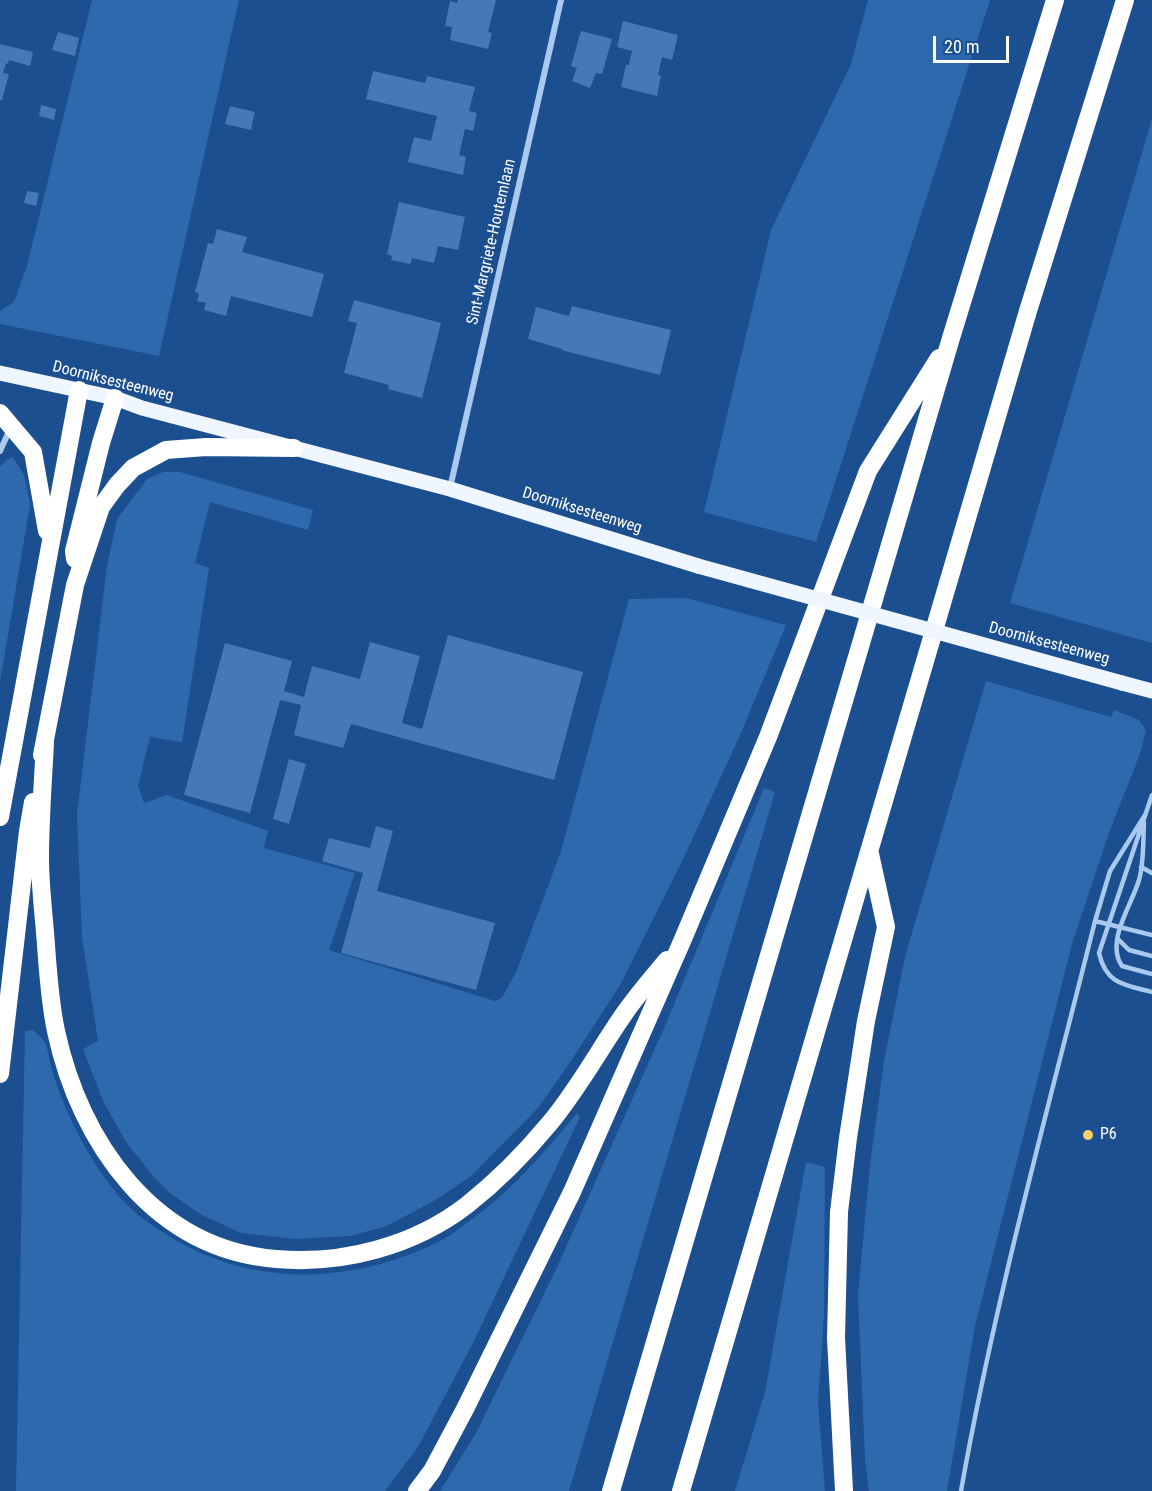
<!DOCTYPE html>
<style>
body{margin:0}
#map{position:relative;width:1152px;height:1491px;overflow:hidden;background:#1b4f8f;font-family:"Roboto Condensed",sans-serif}
canvas{display:block}
.scale{position:absolute;left:933px;top:36px;width:76px;height:27px;box-sizing:border-box;border:3px solid #fff;border-top:0;padding-left:8px;font-size:18px;line-height:21px;white-space:nowrap;color:#fff;-webkit-text-stroke:4px #1b4f8f;paint-order:stroke}
</style>
<div id="map">
<canvas width="1152" height="1491"></canvas>
<div class="scale">20 m</div>
</div>
<script>
const ctx = document.querySelector('canvas').getContext('2d');
ctx.lineJoin = 'round';
function paint(path, color) { ctx.fillStyle = color; ctx.fill(path, 'evenodd'); }
function trace(path, color, width, dash) { ctx.strokeStyle = color; ctx.lineWidth = width; ctx.lineCap = dash ? 'butt' : 'round'; ctx.setLineDash(dash || []); ctx.stroke(path); }
function drawText(font, color, halo, rows, align = 'center') {
  ctx.font = font + ' "Roboto Condensed",sans-serif'; ctx.lineWidth = 4.5; ctx.setLineDash([]); ctx.textBaseline = 'middle'; ctx.strokeStyle = halo; ctx.fillStyle = color; for (const [text, x, y, turn = 0] of rows) {
    ctx.save(); ctx.translate(x, y); ctx.rotate((+turn || 0) * Math.PI / 180); ctx.textAlign = isNaN(turn) ? turn : align; if (halo) ctx.strokeText(text, 0, 0); ctx.fillText(text, 0, 0); ctx.restore();
  }
}
const green = new Path2D(`
 M92 0H239L159 356 0 324V311L14 302 27 266Z
 M868 0H990L816 542 704 512 771 230 851 64Z
 M1152 119V643L1010 603Z
 M13 457 24 475 30 505 0 682V467L6 460Z
 M163 472H180L313 510 308 530 210 502 195 563 209 568 182 742 150 737 138 786 144 803 167 795 268 831 264 848 355 873 329 950 495 1001 502 998 516 972 561 851 629 599 687 598 786 625 741 733 685 855 620 985 571 1061 538 1108 471 1176 439 1198 387 1226 350 1236 296 1239 241 1233 202 1215 171 1194 153 1176 126 1142 103 1101 83 1049 98 1041 82 937 77 814 107 566 117 519 147 479Z
 M986 681 1111 717 1114 710 1139 720 1146 730 1140 754 1110 830 1072 944 975 1326 947 1491H869L865 1459 858 1295 870 1165 884 1061 905 957Z
 M764 788 775 792 569 1491H440L476 1433 558 1265 665 1026Z
 M33 1030C37 1034 43 1038 45 1043 49 1051 49 1061 52 1070 56 1082 60 1096 66 1108 78 1137 94 1165 114 1190 128 1209 149 1224 169 1236 253 1289 356 1284 442 1240 450 1236 457 1230 465 1224 509 1194 543 1154 577 1113L580 1117 474 1341 418 1447 385 1491H16L25 1031Z
 M806 1162 825 1167 824 1315 818 1403 825 1491H735L765 1392Z`);
const building = new Path2D(`
 M458 0H496L488 32 492 33 488 49 450 40 452 27 445 26 450 1 457 3Z
 M623 21 678 35 672 60 662 57 658 75 661 76 657 96 621 87 626 65H629L632 51 617 47Z
 M581 31 612 39 602 74 596 73 590 88 572 81 577 68 571 66Z
 M58 32 79 38 75 56 52 50Z
 M0 44 33 52 30 66 9 60 8 64 6 63 3 73 9 74 2 100H0Z
 M373 71 425 83 427 76 475 87 469 111 477 113 473 131 465 129 459 155 466 157 463 175 408 162 414 137 431 141 437 116 366 99Z
 M41 105 56 109 54 120 39 116Z
 M230 106 255 112 251 130 225 124Z
 M27 191 39 193 36 206 24 203Z
 M399 202 465 217 458 250 438 246 434 263 412 258 410 264 391 260 392 256 387 254Z
 M217 229 247 237 242 252 324 274 312 317 231 296 226 316 204 310 206 303 197 301 199 294 195 292 208 243 213 244Z
 M354 300 441 323 422 398 388 389 389 385 344 373 357 323 348 321Z
 M572 306 671 330 660 375 561 350 562 349 528 339 536 307 569 316Z
 M448 635 583 672 554 780 351 724 343 748 294 735 301 705 280 700 250 813 184 795 225 643 292 661 284 691 304 697 312 666 360 679 370 642 420 656 402 723 422 729Z
 M289 759 306 764 289 824 273 819Z
 M376 826 393 831 377 891 495 923 476 990 341 953 363 873 322 861 329 838 370 848Z`);
const service = new Path2D(`
 M1152 795 1099 953C1106 984 1124 985 1152 992
 M1144 823C1143 842 1144 863 1139 880 1132 905 1105 941 1122 966L1152 974
 M1141 867 1152 873
 M1095 921 1152 935
 M1118 939 1129 950 1152 956
 M961 1491C995 1299 1048 1110 1095 921L1110 871 1145 815`);
const minor = new Path2D(`
 M0 451 10 429
 M450 488 561 0`);
const primary = new Path2D(`
 M0 373 115 398 142 408 450 489 698 566
 M1122 683 1152 691`);
const motorway = new Path2D(`
 M0 413 33 452 47 531
 M75 559 74 551 101 443 115 398
 M45 743C43 781 40 820 40 858 40 887 44 916 46 945 48 973 50 1003 56 1031 80 1143 154 1249 276 1259 342 1265 414 1246 467 1205 496 1182 525 1153 549 1124 577 1091 599 1050 624 1014 637 995 652 978 667 960
 M42 755 75 585 101 507 117 485 133 468 166 450 206 447 294 448
 M0 817 79 390
 M0 1074 28 831 33 802
 M417 1491 432 1471 465 1409 572 1192 683 939 768 737 868 471 939 358
 M611 1491 951 338 1055 0
 M681 1491 1028 311 1125 0
 M844 1491 836 1338 839 1212 848 1138 866 1021 886 927 870 854`);
const primaryBridge = new Path2D(`
 M698 566 1122 683`);
const markers = [
 [1088,1135,6,"#ffd166"]
];
const streetNames = [
 ["Sint-Margriete-Houtemlaan",492,242,-77],
 ["Doorniksesteenweg",113,382,14],
 ["Doorniksesteenweg",582,511,17],
 ["Doorniksesteenweg",1049,644,15]
];
const poiNames = [
 ["P6",1100,1135]
];
paint(green, '#2e69ad');
paint(building, '#4478b7');
trace(service, '#a9c9ee', 4.5);
trace(minor, '#a9c9ee', 6);
trace(primary, '#f0f6ff', 15);
trace(motorway, '#fff', 18);
trace(primaryBridge, '#f0f6ff', 15);
for (const [x, y, r, color] of markers) { const dot = new Path2D(); dot.arc(x, y, r, 0, 2 * Math.PI); ctx.fillStyle = color; ctx.fill(dot); trace(dot, '#1b4f8f', 2); }
drawText('16px', '#fff', '#1b4f8f', streetNames);
drawText('16px', '#fff', '#1b4f8f', poiNames, 'left');
</script>
